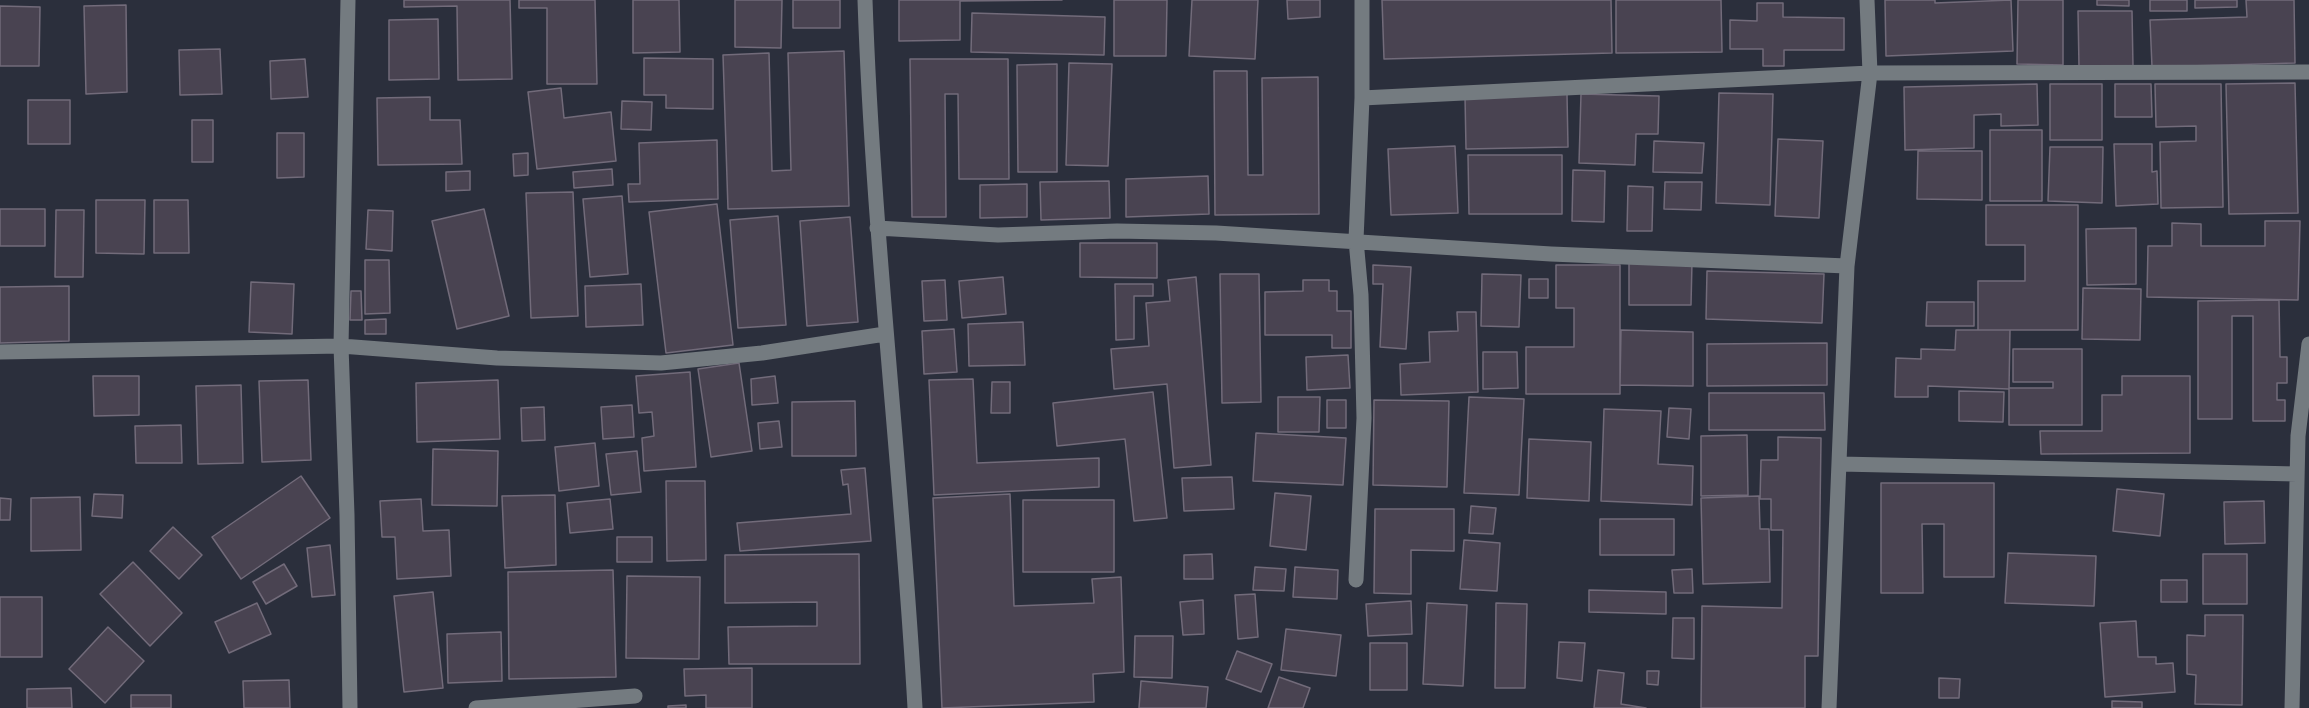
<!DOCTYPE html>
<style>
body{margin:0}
canvas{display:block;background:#2b2f3c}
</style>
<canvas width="2309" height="708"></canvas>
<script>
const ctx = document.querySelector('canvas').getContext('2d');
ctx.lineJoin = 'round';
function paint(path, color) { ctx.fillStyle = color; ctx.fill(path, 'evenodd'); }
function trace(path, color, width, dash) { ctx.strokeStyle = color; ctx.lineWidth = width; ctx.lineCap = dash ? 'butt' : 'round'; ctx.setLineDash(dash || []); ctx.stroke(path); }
const building = new Path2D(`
 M404 0H510L512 79 458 80 457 6 404 7Z
 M519 0H595L597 84H547V8H519Z
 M633 0H679L680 52 633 53Z
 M735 0H782L781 48 735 47Z
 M793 0H840V28H793Z
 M899 0H1062L960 1V40L899 41Z
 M1114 0H1167L1166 56H1114Z
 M1192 0H1258L1255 59 1189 56Z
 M1287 0H1320V17L1288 19Z
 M1382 0H1611L1612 53 1384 59Z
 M1616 0H1721L1722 52 1616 53Z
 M1885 0H1935V3L2011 0 2013 51 1886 56Z
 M2018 0H2063V65L2017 64Z
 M2097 0H2129V6L2097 5Z
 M2150 0H2187V11H2150Z
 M2195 0H2237V7L2195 8Z
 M2246 0H2294L2295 63 2152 67 2150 20 2247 17Z
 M1757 3H1783V17L1844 18V50H1784V66H1763V49H1730V20L1757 21Z
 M126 5 127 92 86 94 84 6Z
 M0 6 40 7 39 66H0Z
 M2078 11H2132L2133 67H2079Z
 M972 13 1105 17 1104 55 971 52Z
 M438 19 439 79 389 80V20Z
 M220 49 222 94 180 95 179 50Z
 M844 51 849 206 728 209 723 55 769 53 772 171 791 170 788 53Z
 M644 58 713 59V109L666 108V95H644Z
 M305 59 308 97 271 99 270 61Z
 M910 59H1008L1009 179H959L958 94H945L946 217H912Z
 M1069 63 1112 64 1108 166 1066 165Z
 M1057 64V172H1018L1017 65Z
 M1214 71H1247L1248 175H1263L1262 78 1318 77 1319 214 1215 215Z
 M2295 83 2298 213 2229 214 2226 84Z
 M2037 84 2038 125 2001 126V114L1974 115V148L1905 150 1904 87Z
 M2050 84H2102V140H2050Z
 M2115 84H2151L2152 117H2115Z
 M2155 84H2221L2223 207 2161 208 2160 142 2196 141V126L2156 127Z
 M561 88 564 118 611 112 616 161 537 169 528 92Z
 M1719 93 1773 94 1770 205 1716 203Z
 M1567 94 1568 147 1466 149 1465 96Z
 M1581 94 1659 96 1658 134H1636L1635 165 1579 163Z
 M430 97V120H460L462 164 378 165 377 98Z
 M28 100H70V144H28Z
 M622 101 652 102 651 130 621 129Z
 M192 120H213V162H192Z
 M1990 130H2042V201H1990Z
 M277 133H304V177L277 178Z
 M1778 139 1823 141 1819 218 1775 216Z
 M717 140 718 199 629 202 628 184H640L639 143Z
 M1654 141 1704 143 1702 173 1653 172Z
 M2114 144H2152V172L2157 171 2158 204 2116 206Z
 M1455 146 1458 213 1391 215 1388 149Z
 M2050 147H2103L2102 203 2048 201Z
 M1918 151H1982V200L1917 199Z
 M528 153V175L514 176 513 154Z
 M1468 155H1562V214H1469Z
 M612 169 613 185 574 188 573 172Z
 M1573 170 1605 171 1604 222 1572 221Z
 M470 171V190L446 191V172Z
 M1208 176 1209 214 1126 217V179Z
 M1109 181 1110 218 1041 220 1040 182Z
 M1665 182H1702L1701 210 1664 209Z
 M1027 184V217L980 218V185Z
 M1628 186 1653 187 1652 231H1627Z
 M573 192 578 316 531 318 526 193Z
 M622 196 628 274 590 277 583 199Z
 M96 200H145L144 254 96 253Z
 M154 200H188L189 253H154Z
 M717 204 733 345 666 353 649 212Z
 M1986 205H2078V330H1978V281H2025V245H1986Z
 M0 209H45V246H0Z
 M484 209 509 316 457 329 432 221Z
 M56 210H84L83 277H55Z
 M368 210 393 211 392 251 366 249Z
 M778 216 786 325 738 328 730 220Z
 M850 217 858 322 807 326 800 221Z
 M2265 221H2300L2298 300 2147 297 2148 246H2172V223L2201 224V246H2265Z
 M2136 228V284L2087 285 2086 229Z
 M1080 243H1157V278L1080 277Z
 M365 260H389L390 313 365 314Z
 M1629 261 1692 262 1691 305H1629Z
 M1373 265 1411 267 1406 349 1380 347 1383 284H1373Z
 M1556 265H1620V394H1526V347H1574V308H1556Z
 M1707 271 1824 274 1822 323 1706 319Z
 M1220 274H1259L1261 402 1222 403Z
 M1482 274 1521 275 1519 327 1481 326Z
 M1003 277 1006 314 962 318 959 281Z
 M1196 277 1211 465 1174 468 1167 384 1114 389 1111 349 1149 346 1146 303 1170 301 1168 280Z
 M1529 279H1548V298H1529Z
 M945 280 947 320 924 321 922 281Z
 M1303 280H1329V291H1337V311H1351V348H1332V335H1265V292L1303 291Z
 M251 282 294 284 292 334 249 332Z
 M641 284 643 325 586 327 585 286Z
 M1115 284H1153V296H1134V339L1116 340Z
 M69 286V341L0 343V287Z
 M2083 288 2141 289 2140 340 2082 339Z
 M351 291H361L362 320H350Z
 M2279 300 2280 357H2287V383H2277V400H2285V421H2253V316H2232V419H2198V301Z
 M1927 302H1974V326H1926Z
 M1457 312H1476L1478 392 1401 395 1400 364 1430 362 1429 332 1458 331Z
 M386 319V334H365V320Z
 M1023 322 1025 365 969 366 968 324Z
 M954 329 957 372 924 374 922 331Z
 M1621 330 1693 332V386L1620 385Z
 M1956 330H2010L2009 389 1928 386V397H1895L1896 358 1921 359V349L1955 350Z
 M1827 343V385L1707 386V344Z
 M2013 349H2082V425H2009V388H2053V382H2013Z
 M1483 352H1517L1518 388 1483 389Z
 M1348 355 1350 388 1307 390 1306 357Z
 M739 363 752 451 711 457 698 369Z
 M690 372 696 467 644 471 642 438 654 436 652 412 639 413 636 376Z
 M93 376H139V415L94 416Z
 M775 376 778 403 752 405 751 379Z
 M2122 376H2190V453L2041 454 2040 431H2102V395H2122Z
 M973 379 977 463 1099 458V487L934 495 929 380Z
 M308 380 311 460 262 462 259 381Z
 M498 380 500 439 417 442 416 383Z
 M992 382H1010V413H991Z
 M241 385 243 463 198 464 196 386Z
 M1959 391 2004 392 2003 422 1959 421Z
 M1153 392 1167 518 1134 521 1125 439 1057 446 1053 403Z
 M1709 393H1824L1825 430H1709Z
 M1278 397H1320L1319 432H1278Z
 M1469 397 1524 399 1519 495 1464 493Z
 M1327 400H1346V428H1327Z
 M1374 400 1449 401 1447 487 1373 485Z
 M855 401 856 456H792V402Z
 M632 405 634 437 603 439 601 407Z
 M544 407 545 440 522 441 521 408Z
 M1669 408 1691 409 1689 439 1667 437Z
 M1604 409 1661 411 1658 464 1693 466 1692 505 1601 501Z
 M779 421 782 447 760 449 758 423Z
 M181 425 182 463H136L135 426Z
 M1256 433 1346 438 1343 485 1253 481Z
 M1747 435 1748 495 1701 496V436Z
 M1778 437 1821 438 1818 656H1805V708H1701L1702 606 1782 608 1783 530H1771V499H1760L1761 460H1778Z
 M1529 439 1591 442 1589 501 1527 498Z
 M595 443 599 486 559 491 555 447Z
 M433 449 498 451 497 506 432 505Z
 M637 451 641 492 611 495 606 454Z
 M865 468 871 541 740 551 737 523 851 514 848 484 843 485 841 470Z
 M301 476 330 518 241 579 212 537Z
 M1232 477 1234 509 1184 511 1182 478Z
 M666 481H705L706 560 667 561Z
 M1881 483H1994V577H1944V524H1922L1923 593H1881Z
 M2117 489 2164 494 2160 536 2113 531Z
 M1275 493 1311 496 1306 550 1270 546Z
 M94 494 123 495 122 518 92 516Z
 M1010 494 1014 606 1094 603 1092 579 1121 577 1124 672 1093 674 1094 702 942 708 933 498Z
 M555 495 556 565 505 568 502 496Z
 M1759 496 1760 529H1769L1770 582 1703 584 1701 498Z
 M80 497 81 550 31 551V498Z
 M0 498 11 499 10 520H0Z
 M421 499 423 531 449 530 451 576 397 579 395 537H382L380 501Z
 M610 499 613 529 570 533 567 503Z
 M1023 500H1114V572H1023Z
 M2264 501 2265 543 2225 544 2224 502Z
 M1471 506 1496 508 1493 534 1469 533Z
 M1375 509H1454V551L1411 550V594L1374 593Z
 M1600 519H1674V555H1600Z
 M173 527 202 555 179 579 150 551Z
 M617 537H652V562H617Z
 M1464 540 1500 543 1497 591 1460 589Z
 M330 545 335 595 312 597 307 548Z
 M2008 553 2096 556 2094 606 2005 603Z
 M859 554 860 664H729L728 627 817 626V602L725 603V555Z
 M1212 554 1213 579H1184V555Z
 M2203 554H2247V604H2203Z
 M133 562 182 613 150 646 100 594Z
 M284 564 297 586 266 604 253 582Z
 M1255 567 1286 569 1284 591 1253 590Z
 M1295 567 1338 570 1337 599 1293 597Z
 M1692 569 1693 593H1674L1672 570Z
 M613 570 616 677 509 679 508 572Z
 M627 576 700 577 699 659 626 658Z
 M2161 580H2187V602H2161Z
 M1589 590 1666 592V614L1589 612Z
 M433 592 443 688 404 692 394 596Z
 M1255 594 1258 637 1238 639 1235 595Z
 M0 597H42V657H0Z
 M1203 600 1204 634 1183 635 1180 602Z
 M1411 601 1412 634 1368 636 1366 604Z
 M257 603 271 634 229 653 215 622Z
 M1427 603 1467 605 1463 686 1423 684Z
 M1496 603 1527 604 1525 688H1495Z
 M2205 615H2243L2242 705 2195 704 2196 675 2187 674V635L2205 636Z
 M1673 618H1694V659L1672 658Z
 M2136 621 2138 657H2156V664L2173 663 2175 692 2105 697 2100 623Z
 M108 627 144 661 105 703 69 669Z
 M1286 629 1341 635 1336 676 1281 670Z
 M501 632 502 681 448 683 447 634Z
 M1135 636H1173L1172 678 1134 677Z
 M1559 642 1585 643 1582 681 1557 678Z
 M1370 643H1407V690H1370Z
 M1237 651 1272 664 1261 692 1226 679Z
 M752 668V708H706V695L685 696 684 669Z
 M1598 670 1624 673 1621 704 1646 708H1594Z
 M1647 671H1659L1658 685 1647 684Z
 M1279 677 1310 688 1303 708H1268Z
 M1939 678 1960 679 1959 698H1939Z
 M289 680 290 708H244L243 681Z
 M1141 681 1208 687 1206 708H1139Z
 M71 688 72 708H27V689Z
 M131 695H171V708H131Z
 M2112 701 2142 702V708H2112Z
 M686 705V708H668V706Z`);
const minor = new Path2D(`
 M348 0 341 346 347 515 350 708
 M865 0C873 237 902 472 915 708
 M1362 98 1870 73 2309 72
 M877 228 998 235 1117 231 1216 233 1551 254 1847 266
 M0 352 341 346 497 358 661 363 762 353 885 334
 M1840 464 2297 474
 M1356 580 1364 418 1361 295 1356 240 1362 98V0
 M476 708 635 696
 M1829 708 1847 266 1870 73 1867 0
 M2292 708 2298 436 2309 344`);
paint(building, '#494351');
trace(building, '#726b7a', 1.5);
trace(minor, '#747b80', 15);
</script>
